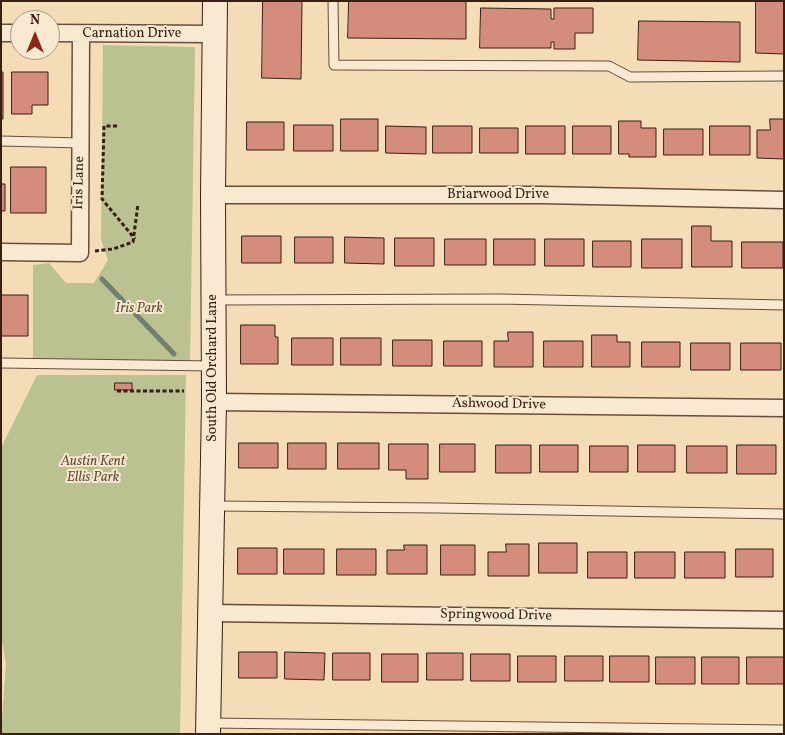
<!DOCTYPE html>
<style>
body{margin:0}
#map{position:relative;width:785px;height:735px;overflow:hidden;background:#f4ddb6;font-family:Vollkorn,serif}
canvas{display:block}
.frame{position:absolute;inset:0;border:2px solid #381f11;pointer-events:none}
.north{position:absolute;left:10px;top:10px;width:50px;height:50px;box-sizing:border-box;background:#f8e9d0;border:1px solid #ab9884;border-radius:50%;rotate:0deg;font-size:14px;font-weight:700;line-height:20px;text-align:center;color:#381f11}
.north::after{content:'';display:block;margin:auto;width:18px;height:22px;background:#8f2418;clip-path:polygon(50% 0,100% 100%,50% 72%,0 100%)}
</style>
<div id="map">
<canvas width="785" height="735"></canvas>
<div class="frame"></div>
<div class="north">N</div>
</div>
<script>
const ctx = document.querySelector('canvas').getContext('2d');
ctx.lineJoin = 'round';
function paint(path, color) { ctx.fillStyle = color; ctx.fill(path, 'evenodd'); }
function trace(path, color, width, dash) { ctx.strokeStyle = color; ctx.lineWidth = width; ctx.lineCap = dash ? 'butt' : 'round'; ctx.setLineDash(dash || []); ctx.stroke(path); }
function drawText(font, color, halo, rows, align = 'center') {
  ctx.font = font + ' Vollkorn,serif'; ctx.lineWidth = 4; ctx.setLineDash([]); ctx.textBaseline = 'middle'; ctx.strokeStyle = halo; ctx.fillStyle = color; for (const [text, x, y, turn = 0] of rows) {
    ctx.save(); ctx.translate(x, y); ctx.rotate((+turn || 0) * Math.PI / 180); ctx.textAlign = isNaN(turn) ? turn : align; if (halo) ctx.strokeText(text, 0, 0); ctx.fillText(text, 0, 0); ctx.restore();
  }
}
const green = new Path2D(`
 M103 45 195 47 190 363 33 361V265L49 263 66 283H94L108 260 101 240Z
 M37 375H186L180 734H1L6 663 1 636V448Z`);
const stream = new Path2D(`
 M102 279 174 354`);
const building = new Path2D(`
 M263 1H302L301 79 262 78Z
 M349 1H466V39L348 38Z
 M756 1H784V54L756 53Z
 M481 8 551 9V19H554V8H593V33H575V49H554V42H551V48H480Z
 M639 21 740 22V62L638 60Z
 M1 72H3V119H1Z
 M12 72H48V105H32V114H12Z
 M341 119H378V151H341Z
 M770 119H784V159L757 158V130H770Z
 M619 121H641V128H656V157H629V154H619Z
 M247 122H284V150H247Z
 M294 125H333V151H294Z
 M386 126 426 127V154L386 153Z
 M433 126H472V153H433Z
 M526 126H565V154H526Z
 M573 126H611V154H573Z
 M710 126H750V155H710Z
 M480 128H518V153H480Z
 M664 129H703V155H664Z
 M11 167H46V213H11Z
 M1 184H5V211H1Z
 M692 226H711V241H732V267H692Z
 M242 236H281V263H242Z
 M295 237H333V263H295Z
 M345 237 384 238V264L345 263Z
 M395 238H434V266H395Z
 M445 239H486V265H445Z
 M494 239H535V265H494Z
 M545 239H584V266H545Z
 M642 239H682V268H642Z
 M593 241H631V267H593Z
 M742 242H783V268H742Z
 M1 295H28V336H1Z
 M241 325H275V337H278V364H241Z
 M508 332H533V367H494V341H508Z
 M592 335H617V342H630V367H592Z
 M292 338H333V365H292Z
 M341 338H381V365H341Z
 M393 340H432V366H393Z
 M444 341H482V366H444Z
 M544 341H583V367H544Z
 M642 342H680V367H642Z
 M691 343H730V370H691Z
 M741 343H781V370H741Z
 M115 383H132V390H115Z
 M239 443H278V468H239Z
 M288 443H326V469H288Z
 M338 443H379V469H338Z
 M389 444H428V479H406V470H389Z
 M440 444H475V472H440Z
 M496 445H531V473H496Z
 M540 445H578V472H540Z
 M638 445H675V472H638Z
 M737 445H776V474H737Z
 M590 446H628V472H590Z
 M687 446H727V473H687Z
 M539 543H577V573H539Z
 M506 544H529V576H488V552H506Z
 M404 545H427V574H387V550H404Z
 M441 545H475V575H441Z
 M238 548H277V574H238Z
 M284 549H324V574H284Z
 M337 549H376V575H337Z
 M736 549H773V577H736Z
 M588 552H627V578H588Z
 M635 552H675V578H635Z
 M685 552H725V578H685Z
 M239 652H277V678H239Z
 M285 652 325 653 324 680 285 679Z
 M333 653H370V680H333Z
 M427 653H463V680H427Z
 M382 654H418V682H382Z
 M471 654H510V681H471Z
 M518 656H556V682H518Z
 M565 656H603V681H565Z
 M610 656H649V682H610Z
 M656 657H695V684H656Z
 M702 657H739V684H702Z
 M747 657H784V684H747Z`);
const path = new Path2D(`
 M117 126H104L102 199 135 239
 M95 251 113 249 133 242 138 204
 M117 391H184`);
const lane = new Path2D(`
 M333 1 334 65 609 66 630 77 784 76
 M1 141 81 143
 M214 300 500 299 784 305
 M1 363 213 366
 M214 506 438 508 784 514
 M209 723 784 730`);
const street = new Path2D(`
 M1 33H20
 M50 33 215 34
 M213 195H542L784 200
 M1 252 80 253 81 34
 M214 402 784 408
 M209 613 784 620`);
const secondary = new Path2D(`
 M208 734 214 402 213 195 215 1`);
const streetNames = [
 ["Carnation Drive",132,34],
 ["Iris Lane",80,183,-89],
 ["Briarwood Drive",498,195],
 ["South Old Orchard Lane",213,368,-90],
 ["Ashwood Drive",499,405,1],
 ["Springwood Drive",496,616,1]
];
const parkNames = [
 ["Iris Park",139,309],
 ["Austin Kent",93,462],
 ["Ellis Park",93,478]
];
paint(green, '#b9c290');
trace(stream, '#747d72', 5);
paint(building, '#d48d7d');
trace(building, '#381f11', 1);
trace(lane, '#674e3a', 11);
trace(street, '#674e3a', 19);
trace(secondary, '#381f11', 26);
trace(path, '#381f11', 3, [4, 2.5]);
trace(lane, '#f8e9d0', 9);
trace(street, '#f8e9d0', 16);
trace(secondary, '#f8e9d0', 24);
drawText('14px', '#381f11', '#f8e9d0', streetNames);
drawText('italic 14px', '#5f5037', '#f8e9d0', parkNames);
</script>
